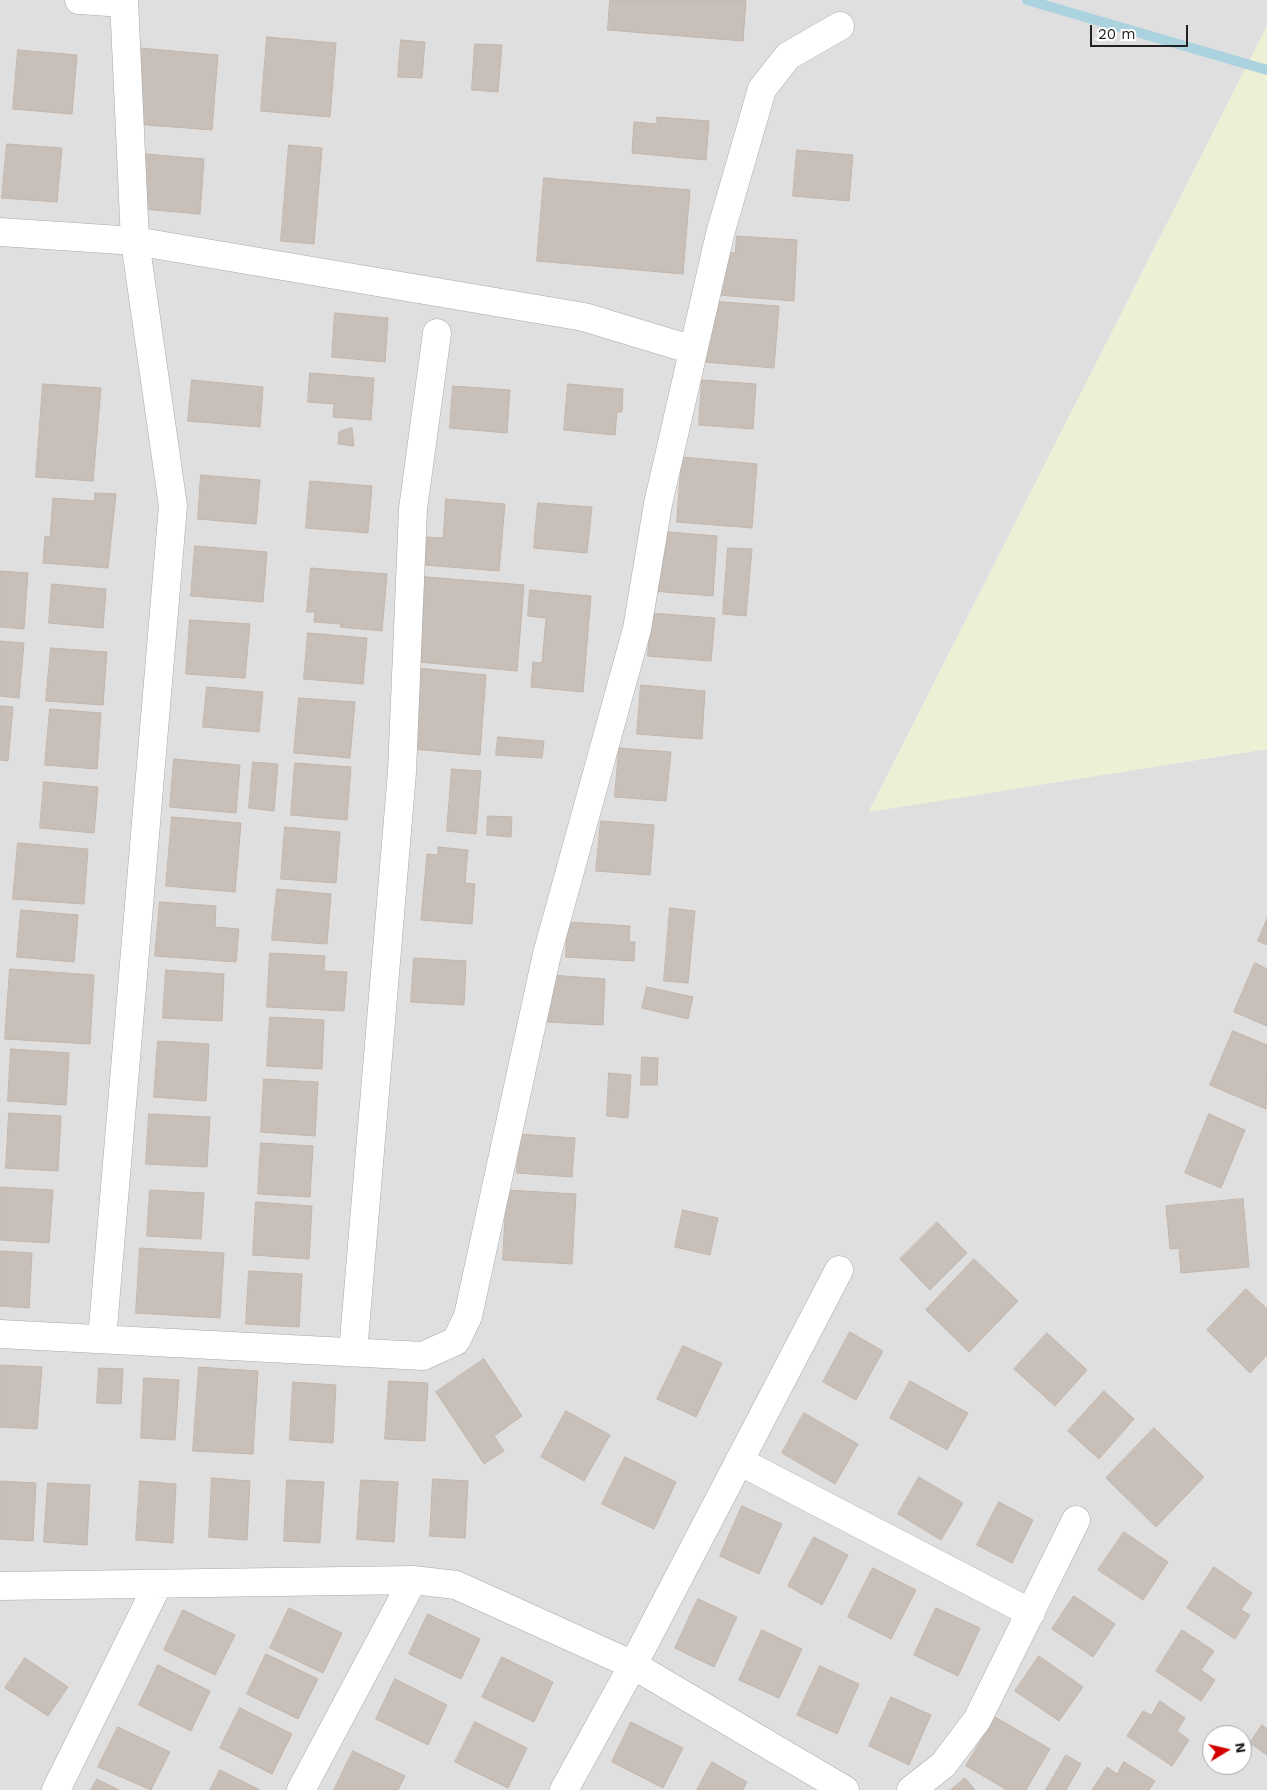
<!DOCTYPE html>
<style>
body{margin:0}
#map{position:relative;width:1267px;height:1790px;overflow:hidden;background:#f2efe9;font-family:"Work Sans",sans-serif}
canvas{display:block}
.north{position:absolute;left:1202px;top:1725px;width:50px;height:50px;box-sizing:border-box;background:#fff;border:1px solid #a7a7a7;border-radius:50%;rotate:81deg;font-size:14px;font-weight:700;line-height:20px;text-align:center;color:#222}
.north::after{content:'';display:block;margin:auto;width:18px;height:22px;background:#d40000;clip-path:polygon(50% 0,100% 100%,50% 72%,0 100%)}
.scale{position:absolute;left:1090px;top:25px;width:98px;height:22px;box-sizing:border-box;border:2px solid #222;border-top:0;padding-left:6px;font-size:15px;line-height:18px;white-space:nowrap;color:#222;-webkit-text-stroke:4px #fff;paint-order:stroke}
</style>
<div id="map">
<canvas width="1267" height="1790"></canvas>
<div class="north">N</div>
<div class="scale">20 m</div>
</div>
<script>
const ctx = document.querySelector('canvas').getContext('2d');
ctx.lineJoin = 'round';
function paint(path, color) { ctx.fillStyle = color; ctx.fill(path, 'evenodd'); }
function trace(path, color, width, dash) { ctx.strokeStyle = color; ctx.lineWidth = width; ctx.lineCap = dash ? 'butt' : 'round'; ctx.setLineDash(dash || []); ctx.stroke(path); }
const residential = new Path2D(`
 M0 0H1267V26L869 811 1267 749V1790H0ZM1212 1735H1242V1765H1212Z`);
const farmland = new Path2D(`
 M1267 26V749L869 812Z`);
const stream = new Path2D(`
 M1027 0 1267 70`);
const building = new Path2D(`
 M610 0H746L743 41 608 30Z
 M267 37 336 43 330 117 261 111Z
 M401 40 425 42 422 78 398 77Z
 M475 44 502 45 498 92 472 90Z
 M140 48 218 55 212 130 134 124Z
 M18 50 77 55 72 114 13 109Z
 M657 117 709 121 706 160 632 153 634 122 657 124Z
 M7 144 62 148 57 202 2 198Z
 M289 145 322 148 314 244 281 241Z
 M797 150 853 155 849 201 793 196Z
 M146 154 204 159 200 214 142 209Z
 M544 178 690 190 683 274 537 261Z
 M737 236 797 240 794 301 718 295 721 252 735 253Z
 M709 301 779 306 774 368 704 362Z
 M335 313 388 318 385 362 332 357Z
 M310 373 374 378 371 420 333 417 334 404 308 402Z
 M192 380 263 387 260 427 188 421Z
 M702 380 756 384 753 429 699 425Z
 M43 384 101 388 93 481 36 477Z
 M568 384 623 389 622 412H617L615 435 564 430Z
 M453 386 510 390 507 433 450 428Z
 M352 428 354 446 338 444 339 432Z
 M682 457 757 464 752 528 677 522Z
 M201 475 260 480 256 524 198 519Z
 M310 481 372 486 368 533 306 528Z
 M95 493 116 494 108 568 43 563 45 536 50 537 53 498 94 501Z
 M446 499 505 504 499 571 424 565 427 537 443 538Z
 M538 503 592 507 587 553 534 548Z
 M657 531 717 536 713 596 652 591Z
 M195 546 267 552 263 602 191 596Z
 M728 548 752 549 746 616 723 614Z
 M311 568 387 574 382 631 340 627 341 624 314 622 315 612H307Z
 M0 571 28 573 24 629 0 627Z
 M415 576 524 585 517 671 419 662 424 602 413 601Z
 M52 584 106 589 103 628 49 623Z
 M530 590 591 596 583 692 531 687 533 662 542 663 546 618 528 616Z
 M651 613 715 618 711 661 648 656Z
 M190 620 250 624 245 678 186 674Z
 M308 633 367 638 363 684 304 679Z
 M0 641 24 643 19 698 0 696Z
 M51 648 107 652 103 705 46 701Z
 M418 668 486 675 480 755 412 749Z
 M641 685 705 691 702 739 637 734Z
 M207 687 263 692 259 732 203 727Z
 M299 698 355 702 350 758 294 753Z
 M0 706 13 707 8 761 0 760Z
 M50 709 101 713 97 769 45 765Z
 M498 737 544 741 542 758 496 755Z
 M619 748 671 752 666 801 615 797Z
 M174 759 240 765 236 813 170 807Z
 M253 762 278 764 274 811 249 808Z
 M295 763 351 767 347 820 291 815Z
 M452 769 481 771 476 834 447 831Z
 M44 782 98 787 94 833 40 828Z
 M488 816 512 817 511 837 487 835Z
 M172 817 241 823 235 892 166 886Z
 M601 821 654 825 650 875 596 871Z
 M285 827 340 832 336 883 281 879Z
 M18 843 88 849 84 904 13 899Z
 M438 847 468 850 465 883 475 884 472 924 421 920 427 854 438 855Z
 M277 889 331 894 327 944 272 940Z
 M160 902 216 906 215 927 239 929 236 962 155 956Z
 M670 908 695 911 688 983 664 981Z
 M21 910 78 915 74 962 17 957Z
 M1267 919V945L1258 941Z
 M568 922 630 926 629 942H635L634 961 566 957Z
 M270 953 325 956 324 971 347 972 344 1011 267 1007Z
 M414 958 466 961 464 1005 411 1002Z
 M1255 963 1267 969V1026L1234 1012Z
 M10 969 94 975 90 1044 5 1039Z
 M166 970 224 974 222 1021 163 1018Z
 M550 975 605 979 603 1025 547 1022Z
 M647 987 693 997 688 1019 642 1008Z
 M270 1017 324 1020 322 1069 267 1066Z
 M1233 1031 1267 1045 1266 1109 1210 1085Z
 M158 1041 209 1044 206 1101 154 1097Z
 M11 1049 69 1053 66 1105 8 1101Z
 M642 1057 658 1058 657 1085H641Z
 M609 1073 631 1075 628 1118 607 1116Z
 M264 1079 318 1082 315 1136 261 1132Z
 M9 1113 61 1116 58 1171 6 1168Z
 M149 1114 210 1117 207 1167 146 1164Z
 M1209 1114 1245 1130 1221 1188 1185 1173Z
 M519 1134 575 1138 572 1177 517 1173Z
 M261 1143 313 1146 310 1197 258 1194Z
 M0 1187 53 1190 49 1243 0 1240Z
 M150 1190 204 1193 201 1239 147 1236Z
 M507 1190 576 1194 572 1264 503 1260Z
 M1243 1199 1249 1267 1181 1273 1179 1248 1170 1249 1166 1206Z
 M256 1202 312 1206 309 1259 253 1255Z
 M683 1210 718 1218 710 1255 675 1247Z
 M937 1222 967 1253 930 1290 900 1259Z
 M140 1248 224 1253 220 1318 136 1313Z
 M0 1251 32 1253 29 1308 0 1306Z
 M974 1259 1018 1301 969 1352 926 1310Z
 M249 1271 302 1274 299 1327 246 1324Z
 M1246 1289 1267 1309V1355L1250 1373 1207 1330Z
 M850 1332 883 1351 856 1400 823 1382Z
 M1047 1333 1087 1370 1055 1406 1014 1369Z
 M683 1346 722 1363 696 1417 657 1399Z
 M484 1359 522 1416 494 1436 504 1451 484 1464 436 1392Z
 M0 1365 42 1367 37 1429 0 1427Z
 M199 1367 258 1371 253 1454 193 1451Z
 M99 1368 123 1369 121 1404 97 1403Z
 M144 1378 179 1380 175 1440 141 1438Z
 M389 1381 428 1383 425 1441 385 1439Z
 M910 1381 968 1413 947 1450 890 1418Z
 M293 1382 336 1385 333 1443 290 1440Z
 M1104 1391 1134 1419 1099 1459 1068 1431Z
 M566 1411 610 1435 584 1481 541 1457Z
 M804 1413 858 1444 835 1484 782 1453Z
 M1154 1428 1204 1477 1156 1527 1106 1478Z
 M625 1457 676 1482 654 1529 602 1504Z
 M919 1477 963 1503 941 1540 898 1514Z
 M212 1478 250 1481 247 1540 209 1537Z
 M433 1479 468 1481 465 1538 430 1536Z
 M287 1480 324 1482 320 1543 284 1541Z
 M361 1480 398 1482 394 1542 357 1539Z
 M0 1481 36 1483 33 1541 0 1539Z
 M140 1481 176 1484 173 1543 136 1540Z
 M48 1483 90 1485 87 1545 44 1542Z
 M999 1502 1033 1520 1012 1563 977 1545Z
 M742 1506 782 1524 759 1574 720 1556Z
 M1124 1532 1168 1562 1143 1600 1098 1570Z
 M814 1537 848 1555 822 1605 788 1586Z
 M1214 1567 1252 1593 1241 1610 1250 1615 1235 1639 1187 1608Z
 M873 1568 916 1590 891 1639 848 1617Z
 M1074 1596 1115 1624 1093 1657 1052 1629Z
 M698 1599 737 1617 714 1667 675 1648Z
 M289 1608 342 1633 323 1673 270 1648Z
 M936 1608 980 1628 958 1676 914 1655Z
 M183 1610 235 1635 215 1675 164 1650Z
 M428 1614 480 1639 461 1679 409 1654Z
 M762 1630 802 1649 779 1698 739 1680Z
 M1182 1630 1214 1651 1201 1670 1215 1680 1201 1701 1156 1671Z
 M266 1654 318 1679 298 1719 247 1694Z
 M1039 1656 1083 1687 1059 1721 1015 1691Z
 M502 1657 553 1682 534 1722 482 1697Z
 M25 1658 68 1687 48 1716 5 1688Z
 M158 1665 210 1691 191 1731 139 1705Z
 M820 1666 859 1684 837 1734 797 1715Z
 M395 1679 447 1705 428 1745 376 1719Z
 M891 1697 931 1715 909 1765 869 1746Z
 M1160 1701 1185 1718 1177 1731 1189 1740 1172 1766 1127 1736 1143 1711 1151 1715Z
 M240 1708 292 1734 272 1774 220 1748Z
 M995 1717 1050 1749 1026 1790H1007L966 1766Z
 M475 1722 527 1748 508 1788 455 1762Z
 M631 1722 683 1748 663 1788 612 1762Z
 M1262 1725 1267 1729V1755L1250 1743Z
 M118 1727 170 1752 151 1790 98 1767Z
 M353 1751 405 1776 398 1790H334Z
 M1066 1755 1081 1764 1066 1790H1046Z
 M712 1762 747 1782 743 1790H697Z
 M1124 1762 1155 1781 1149 1790H1092L1107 1767 1117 1774Z
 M220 1770 260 1790H210Z
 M965 1778 975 1790H951Z
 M97 1779 119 1790H91Z`);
const street = new Path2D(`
 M79 0 124 3
 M0 232 135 241 584 317 693 350
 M0 1334 423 1356 456 1341 468 1316 547 954 637 629 658 504 720 234 762 89 788 56 840 26
 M102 1339 173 506 135 241 124 0
 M353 1352 402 772 413 509 437 333
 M739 1461 1031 1613
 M0 1586 413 1580 456 1585 633 1665 845 1790
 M56 1790 158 1584
 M301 1790 413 1580
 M564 1790 633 1665 839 1270
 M911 1790 943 1765 977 1720 1076 1520`);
paint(residential, '#e0dfdf');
paint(farmland, '#eef0d5');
trace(stream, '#aad3df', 10);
paint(building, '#c7bfb8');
trace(building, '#c4b6ab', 1);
trace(street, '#a9a9a9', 29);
trace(street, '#fff', 28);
</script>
